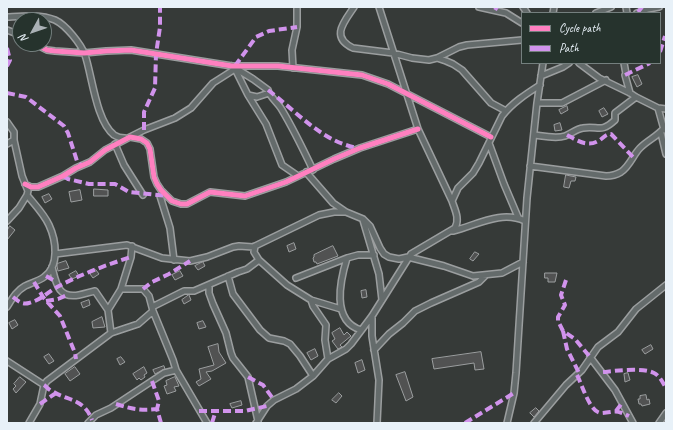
<!DOCTYPE html>
<style>
body{margin:0}
#map{position:relative;width:673px;height:430px;overflow:hidden;background:#363a38;font-family:Caveat,sans-serif}
canvas{display:block}
.frame{position:absolute;inset:0;border:8px solid #e8f1f8;pointer-events:none}
.legend{position:absolute;left:521px;top:12px;width:140px;height:52px;box-sizing:border-box;background:#26332d;border:1px solid #747f7e;margin:0;padding:5px 7px;list-style:none;font-size:12px;color:#e8f1f8}
.legend li{display:flex;align-items:center;gap:8px;height:20px}
.legend b{width:20px;border:1px solid #747f7e}
.north{position:absolute;left:12px;top:12px;width:40px;height:40px;box-sizing:border-box;background:#26332d;border:1px solid #747f7e;border-radius:50%;rotate:230deg;font-size:11px;font-weight:700;line-height:16px;text-align:center;color:#e8f1f8}
.north::after{content:'';display:block;margin:auto;width:14px;height:18px;background:#aab1b5;clip-path:polygon(50% 0,100% 100%,50% 72%,0 100%)}
</style>
<div id="map">
<canvas width="673" height="430"></canvas>
<div class="frame"></div>
<ul class="legend">
<li><b style="height:5px;background:#ff80c0"></b>Cycle path</li>
<li><b style="height:5px;background:#d193ec"></b>Path</li>
</ul>
<div class="north">N</div>
</div>
<script>
const ctx = document.querySelector('canvas').getContext('2d');
ctx.lineJoin = 'round';
function paint(path, color) { ctx.fillStyle = color; ctx.fill(path, 'evenodd'); }
function trace(path, color, width, dash) { ctx.strokeStyle = color; ctx.lineWidth = width; ctx.lineCap = dash ? 'butt' : 'round'; ctx.setLineDash(dash || []); ctx.stroke(path); }
const building = new Path2D(`
 M638 75 642 84 637 87 632 77Z
 M567 106 568 110 561 114 559 110Z
 M604 108 608 114 602 117 599 111Z
 M560 123 562 130 555 131 554 125Z
 M566 175 576 177 575 181H571L569 188 564 187Z
 M94 189 108 190V196H94Z
 M80 190 82 200 71 202 69 192Z
 M49 194 52 199 45 203 42 197Z
 M10 226 15 230 7 240V231Z
 M294 243 296 249 289 252 287 246Z
 M333 246 338 256 317 264 316 262H314L313 258 314 257V255Z
 M475 252 479 254 473 261 470 259Z
 M66 261 69 268 58 271 57 266V264Z
 M203 262 205 266 198 270 195 266Z
 M96 270 99 274 93 278 90 274Z
 M76 271 79 276 72 279 69 275Z
 M180 271 183 276 175 280 172 275Z
 M545 273H557L555 282H548V278H545Z
 M366 290 367 297 362 298 361 291Z
 M189 295 191 300 184 304 182 300Z
 M89 300 90 305 83 308 81 303Z
 M102 317 105 327 93 328 92 322Z
 M15 320 18 325 12 329 9 323Z
 M203 321 206 327 199 329 197 323Z
 M340 328 344 335 347 332 351 336 340 345 342 347 338 349 332 341 335 339 332 333Z
 M218 344 219 352 226 363 212 371 206 372 211 379 199 386 196 382 201 379 199 369 214 365 208 347Z
 M651 345 653 349 645 354 642 350Z
 M315 349 318 356 311 360 307 353Z
 M481 352 484 369 475 370 474 363 434 369 432 359Z
 M49 354 54 361 49 364 44 357Z
 M121 357 125 362 120 365 117 359Z
 M362 360 365 370 358 373 355 363Z
 M164 366 165 369 155 374 153 370Z
 M75 367 80 374 70 381 65 374Z
 M144 367 147 373 144 375 145 377 141 380 139 378 137 380 133 374Z
 M405 372 413 397 406 401 396 375Z
 M628 373 630 380 625 382 624 374Z
 M20 377 26 382 16 393 13 389 16 386 14 384Z
 M175 377 179 386 174 387 176 391 167 394 164 386 167 385 166 381Z
 M339 393 342 396 336 403 332 400Z
 M646 395 647 400 649 399 650 404 642 406 641 404H639L638 399H640V396Z
 M241 401 242 405 232 408 230 404Z
 M536 408 539 411 534 417 530 413Z`);
const minor = new Path2D(`
 M354 7C344 22 330 37 353 48L393 53 412 58 429 60 437 58 446 61 453 64 462 70 491 103 506 111
 M379 7 418 129 452 201
 M479 7 506 13 522 23
 M523 7 527 13
 M626 7 627 13
 M553 13 554 7
 M596 13 611 7
 M637 13 648 9 659 7
 M7 17C23 16 40 14 55 20 66 25 81 44 85 55 92 75 96 121 114 135 117 137 121 138 125 138
 M7 30 20 35
 M35 44 47 50 55 51 84 53 106 51 131 50 232 66H278L362 75 388 84 491 137
 M437 58 459 47 467 45 522 40
 M579 63 599 78 630 93 636 97 658 108 666 109
 M624 63 626 74 625 75 630 93
 M232 66 253 79 268 90C269 96 279 104 282 110 294 130 303 149 313 170
 M236 68 235 69 248 95 257 97 269 93
 M293 68 292 50 297 27V7
 M541 76 563 67 569 63
 M248 95 266 124 282 165 298 176
 M537 103H562L606 80
 M658 108 663 126 665 130
 M7 122 14 132V140L22 176 28 191 27 195 19 208 7 221
 M661 133 666 154
 M534 135C543 136 556 139 565 136 571 134 576 129 583 128 598 125 600 134 615 120V113L636 97
 M130 137 144 130 175 118 191 108 213 83 235 69
 M489 143 504 184 518 217
 M7 144 14 140
 M115 144 124 165 143 195
 M530 166 606 176C611 176 616 175 621 172 630 166 633 155 640 148 648 140 658 136 664 128
 M306 172 333 203 346 212 363 219 370 226 380 248 384 254 389 257 399 259 408 257 444 266 473 276 502 273 523 262
 M25 184 31 187H38L63 176 76 168 90 162 105 150 130 137 141 139 147 143 150 149 154 177 157 184 161 190 172 201 181 204H187L210 192 245 196 286 182 334 159 360 148 418 129
 M160 196 170 228 174 260
 M363 220 379 274 382 300
 M453 231C477 225 501 210 525 221
 M255 246 254 252 259 260 287 285 311 300 341 309
 M55 254 127 245 162 258 190 261 207 257 233 247 239 246 253 247 319 215 334 212H346
 M347 258C340 281 331 321 361 330
 M52 267C56 283 58 299 79 295 85 294 90 292 95 291L108 310
 M228 276 233 294 260 330 269 338 284 341 290 344 300 356 313 376
 M296 278 347 258 358 255H374
 M209 285V293L213 304 226 333 231 353 233 358 248 377 258 421
 M121 289H143L149 296 153 311 173 360 176 370 207 423
 M311 300 313 306 326 325 325 340 328 359
 M7 307C12 299 16 291 25 286 31 283 39 281 44 277 60 266 56 240 49 225 44 214 35 205 27 195
 M152 307 184 291H194L238 272 247 269 259 260
 M372 316V336L379 380 377 423
 M111 333 108 310 121 289 131 257 132 246
 M374 350 389 334 403 323 415 311 431 303 479 282 486 275
 M590 357 615 390 633 423
 M7 361 44 385
 M29 423 40 404 44 385 47 381 111 333 138 324 153 311
 M88 423 96 415 111 408 164 373 176 370
 M256 423 267 406 274 400 296 389 313 376 328 359 346 349 351 344 372 316 411 254 455 228C460 219 455 210 452 201L458 188 473 173 479 163 502 116C512 103 526 94 540 85
 M507 423 514 393 516 373 527 198 537 103 543 63
 M534 423 566 385 582 370 598 347 618 332 636 309 666 285
 M659 423 666 413`);
const quiet = new Path2D(`
 M297 8V7
 M495 10 497 7
 M638 12 642 7
 M7 48 10 60 7 66
 M660 52 665 36
 M235 66 256 37 269 31 297 27
 M625 75 650 63
 M268 90C296 111 322 142 358 148
 M7 93 26 97 64 126 68 133 77 161 82 166
 M144 130V112L155 88 156 54 160 27V7
 M567 135C578 141 588 148 600 140 604 137 606 134 611 134L633 157
 M63 176 68 179 89 184H115L129 192 167 196
 M46 276 55 281
 M566 280 561 295 565 305 558 317V321L563 331 575 339 590 357
 M34 282 43 297 60 316 75 353 76 359
 M143 289 152 282 169 274 190 261
 M13 297C18 301 22 305 29 303 41 300 49 291 59 286 82 274 106 265 131 257
 M46 301 58 299 67 295
 M563 331 567 349 579 373
 M603 372C615 371 642 367 654 373 660 376 663 383 666 388
 M577 375C582 384 590 414 602 413 616 412 614 409 629 416
 M248 377 263 385 274 400
 M152 381 159 401 157 409 161 423
 M44 385C47 387 49 390 52 391 67 401 84 398 92 420
 M40 404 56 393
 M116 404C131 409 142 411 157 409
 M199 411H245L267 406
 M616 411 622 403
 M212 423 216 410
 M465 423 514 393`);
const cycleway = new Path2D(`
 M35 44 47 50 55 51 84 53 106 51 131 50 232 66H278L362 75 388 84 491 137
 M25 184 31 187H38L63 176 76 168 90 162 105 150 130 137 141 139 147 143 150 149 154 177 157 184 161 190 172 201 181 204H187L210 192 245 196 286 182 334 159 360 148 418 129`);
paint(building, '#515252');
trace(building, '#9b9e9f', 1);
trace(minor, '#9b9e9f', 8);
trace(minor, '#646b6b', 5);
trace(quiet, '#d193ec', 4, [8, 4]);
trace(cycleway, '#ff80c0', 5);
</script>
